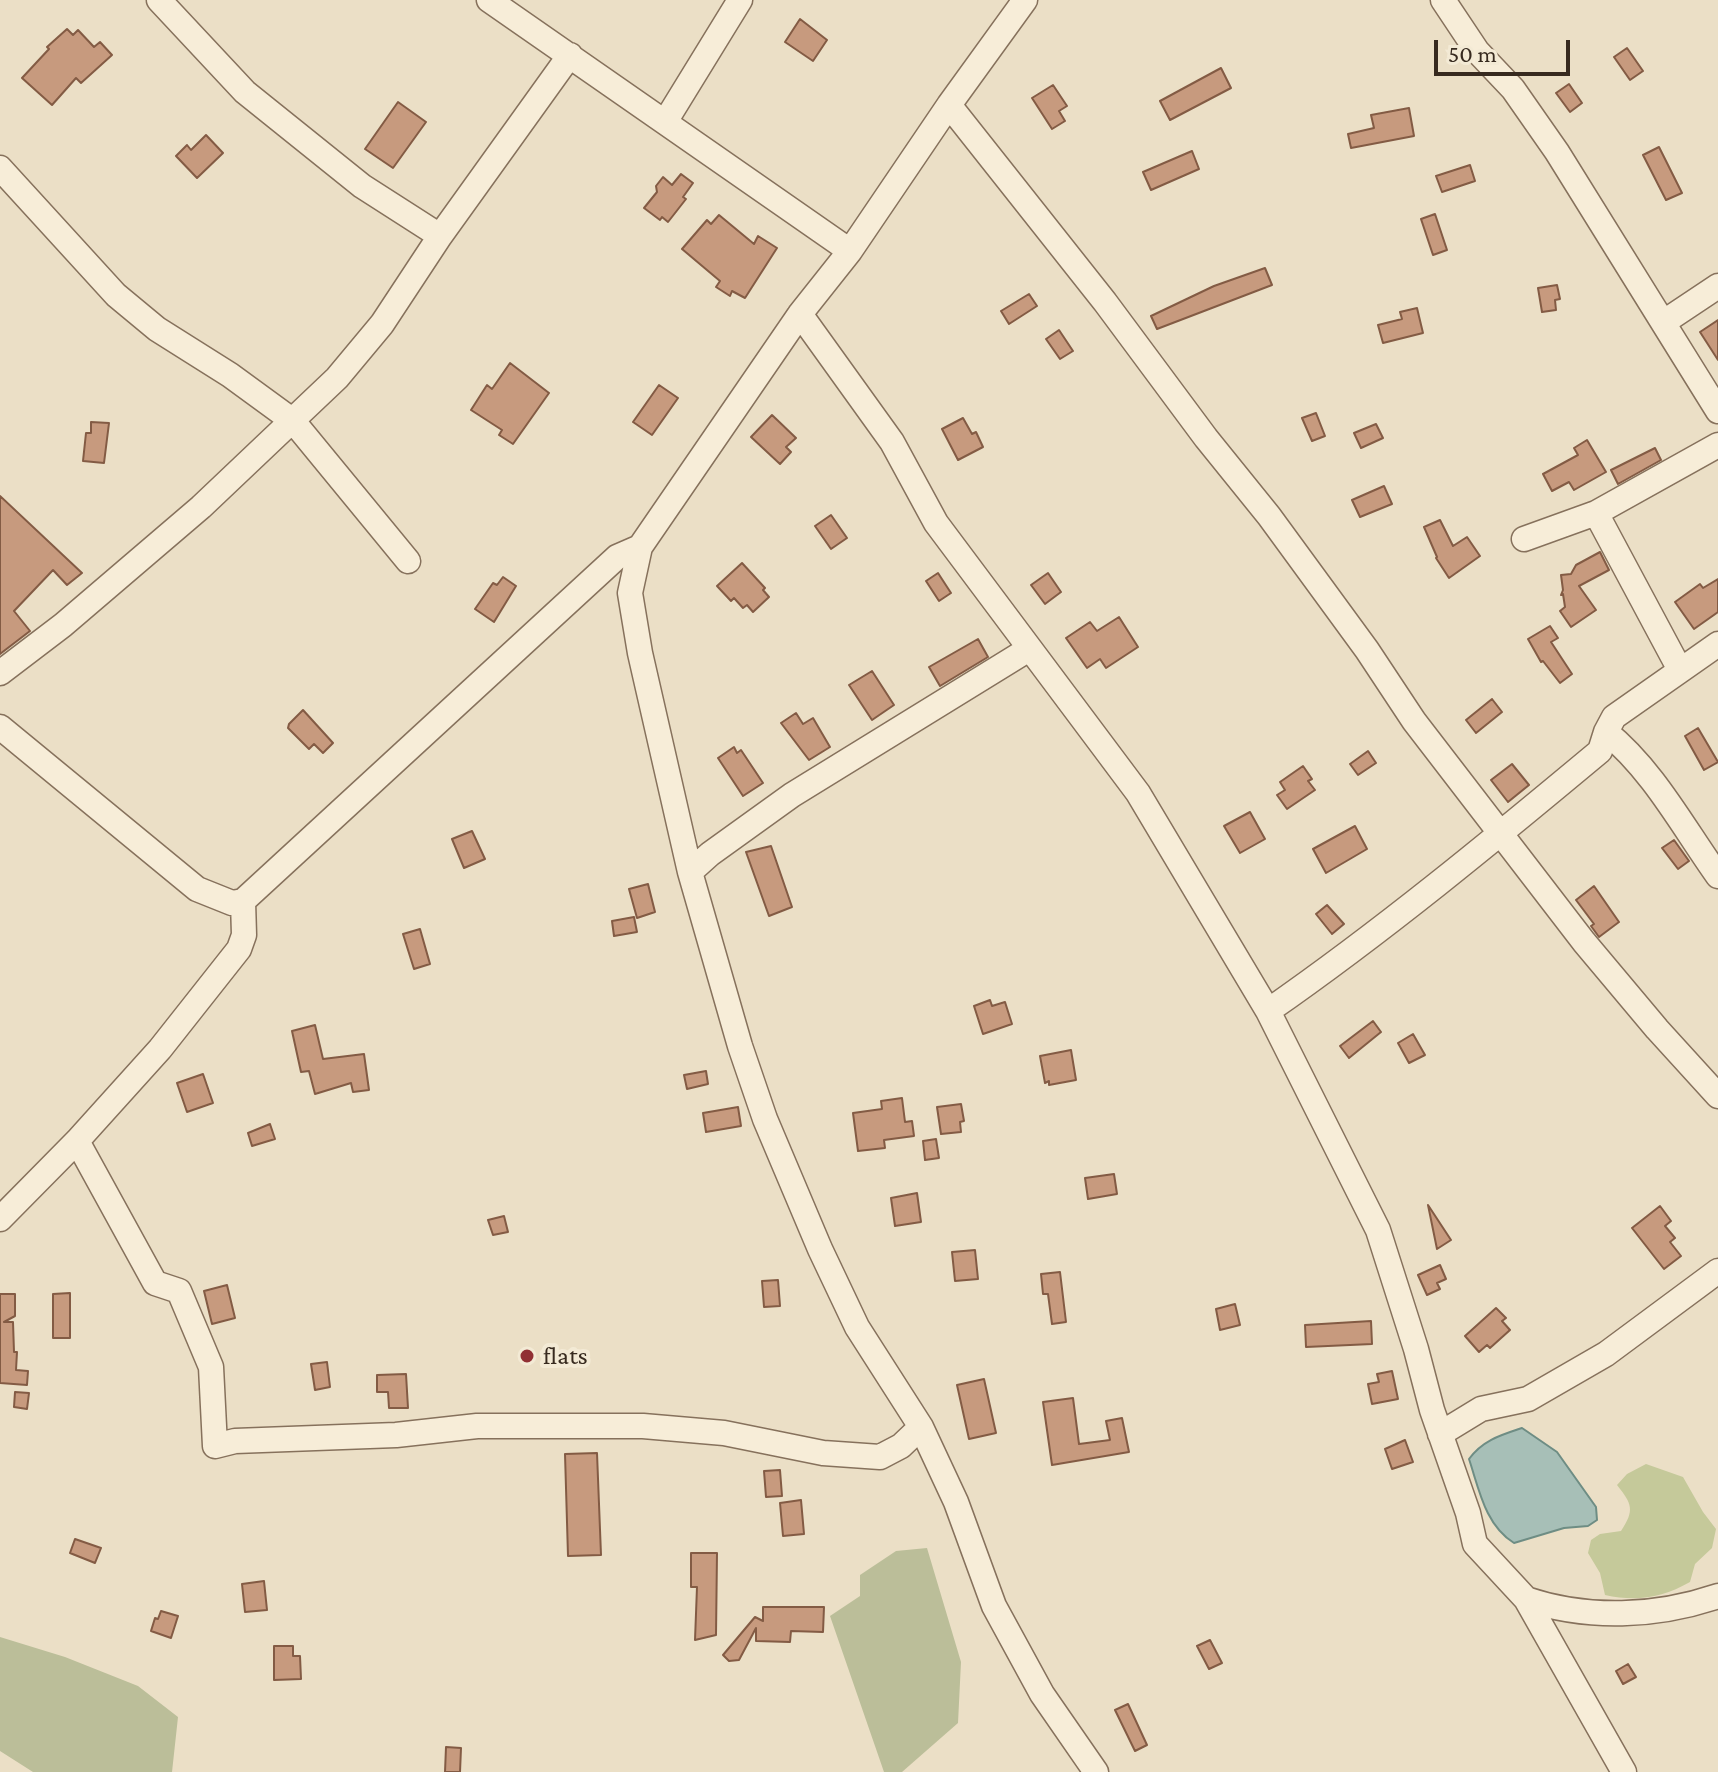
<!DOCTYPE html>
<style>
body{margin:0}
#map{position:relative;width:1718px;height:1772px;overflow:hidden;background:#ebdfc6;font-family:"Crimson Pro",serif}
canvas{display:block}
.scale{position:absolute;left:1434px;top:40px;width:136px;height:36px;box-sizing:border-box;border:4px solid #372a1f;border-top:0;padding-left:10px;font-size:24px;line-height:28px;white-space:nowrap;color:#372a1f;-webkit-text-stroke:6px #f3ead5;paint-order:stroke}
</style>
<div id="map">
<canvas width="1718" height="1772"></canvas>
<div class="scale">50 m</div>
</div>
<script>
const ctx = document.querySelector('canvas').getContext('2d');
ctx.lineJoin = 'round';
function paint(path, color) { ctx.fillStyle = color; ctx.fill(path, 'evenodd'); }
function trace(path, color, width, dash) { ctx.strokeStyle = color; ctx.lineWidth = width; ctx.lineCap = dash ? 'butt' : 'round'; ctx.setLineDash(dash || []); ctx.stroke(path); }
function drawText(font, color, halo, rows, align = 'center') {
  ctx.font = font + ' "Crimson Pro",serif'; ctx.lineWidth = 8; ctx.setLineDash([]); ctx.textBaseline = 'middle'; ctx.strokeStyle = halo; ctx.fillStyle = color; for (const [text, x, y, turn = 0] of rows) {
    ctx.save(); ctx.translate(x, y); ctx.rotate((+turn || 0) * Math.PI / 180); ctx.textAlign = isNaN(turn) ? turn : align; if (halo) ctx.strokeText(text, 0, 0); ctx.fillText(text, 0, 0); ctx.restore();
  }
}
const green = new Path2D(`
 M1646 1464 1683 1477 1703 1512 1716 1529 1712 1548 1695 1564 1690 1582C1662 1598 1636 1602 1605 1595L1600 1573 1588 1553 1591 1540 1600 1534 1621 1531C1635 1510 1632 1504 1617 1485L1627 1474Z`);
const cemetery = new Path2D(`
 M927 1548 961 1662 958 1723 902 1772H884L830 1616 860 1596V1575L896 1551Z
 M0 1637 65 1657 138 1686 178 1717 172 1772H33L0 1751Z`);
const water = new Path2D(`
 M1522 1428 1557 1452 1596 1507 1597 1520 1588 1526 1564 1528 1514 1543C1485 1525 1479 1489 1469 1459 1483 1440 1501 1435 1522 1428Z`);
const building = new Path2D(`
 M800 19 827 40 813 61 785 42Z
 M67 29 73 35 78 30 94 47 100 42 112 55 81 83 76 78 52 105 22 78 49 49 47 47Z
 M1627 48 1643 71 1630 80 1614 57Z
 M1221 68 1231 88 1170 120 1160 101Z
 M1569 84 1582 103 1570 112 1556 93Z
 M1053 85 1067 106 1059 111 1065 121 1052 129 1032 98Z
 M398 102 426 122 393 168 365 149Z
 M1409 108 1414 136 1351 148 1348 134 1374 128 1371 115Z
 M206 135 223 153 197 178 176 156 187 145 191 150Z
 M1659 147 1682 193 1666 200 1643 155Z
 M1192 151 1199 169 1151 190 1143 172Z
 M1470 165 1475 181 1442 192 1436 176Z
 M681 174 693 183 683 197 686 199 668 222 662 217 660 220 644 208 657 192 656 186 663 177 672 185Z
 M1435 214 1447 250 1433 255 1421 219Z
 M719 215 754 244 758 236 777 248 745 298 732 291 730 296 716 287 720 281 682 249 707 220 711 224Z
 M1265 268 1272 285 1157 329 1151 316 1214 286Z
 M1557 285 1560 299 1555 300 1556 310 1542 312 1538 288Z
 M1029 294 1037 306 1009 324 1001 311Z
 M1417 308 1423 333 1383 343 1378 325 1402 319 1400 312Z
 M1718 320V360L1700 332Z
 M1059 330 1073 351 1060 359 1046 339Z
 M510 363 549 393 513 444 499 435 502 430 471 410 487 385 492 389Z
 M659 385 678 398 652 435 633 422Z
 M1316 413 1325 436 1312 441 1302 418Z
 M772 415 796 438 786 447 791 452 780 464 751 437Z
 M963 418 972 434 976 432 983 447 958 460 942 429Z
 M91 422 109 423 104 463 83 461 86 433H91Z
 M1376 424 1383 438 1361 448 1354 433Z
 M1587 440 1606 472 1574 490 1569 482 1552 491 1543 474 1578 455 1574 448Z
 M1655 448 1661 460 1618 484 1611 470Z
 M1384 486 1392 504 1360 517 1352 500Z
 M0 496 82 573 67 585 53 570 14 611 30 631 0 654Z
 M831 515 847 538 831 549 815 526Z
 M1440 520 1453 546 1467 537 1480 556 1449 578 1436 558 1437 557 1424 527Z
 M1600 552 1609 570 1579 586 1596 610 1571 627 1560 611 1565 607 1563 594 1561 595 1563 590 1561 575 1571 574 1576 565Z
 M742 563 765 588 763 590 769 597 753 612 747 605 743 608 734 598 731 601 717 586Z
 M938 573 951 593 939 601 926 581Z
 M1048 573 1061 592 1045 604 1031 585Z
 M503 577 516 586 494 622 475 609 493 583 497 585Z
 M1718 579V612L1694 629 1675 602 1700 584 1703 588Z
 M1119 617 1138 647 1106 668 1100 659 1087 668 1066 638 1090 622 1097 631Z
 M1550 626 1558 638 1551 642 1572 674 1560 683 1543 661 1541 662 1528 639Z
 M978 639 988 657 940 686 929 667Z
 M872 671 894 705 872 720 849 685Z
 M1492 699 1502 712 1476 733 1466 720Z
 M303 710 333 743 323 753 314 744 309 749 288 728 289 724Z
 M796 713 803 724 813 718 830 747 809 760 781 723Z
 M1698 728 1718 762 1704 770 1685 736Z
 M734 747 737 753 741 750 763 783 743 796 718 758Z
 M1368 751 1376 763 1358 775 1350 764Z
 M1512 764 1529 785 1508 802 1491 780Z
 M1303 766 1312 779 1308 781 1315 790 1287 809 1277 795 1285 790 1280 782Z
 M1250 812 1265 839 1240 853 1224 826Z
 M1355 826 1367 849 1326 873 1313 849Z
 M472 831 485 859 464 868 452 839Z
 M1674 840 1689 861 1678 869 1662 848Z
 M771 846 792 907 769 916 746 852Z
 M648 884 655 912 637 918 629 889Z
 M1594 886 1619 922 1599 937 1591 926 1594 924 1576 900Z
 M1327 905 1344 924 1332 934 1316 914Z
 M634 917 637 932 614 936 612 921Z
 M420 929 430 964 414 969 403 934Z
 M990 1000 992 1006 1005 1002 1012 1024 983 1034 974 1006Z
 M1373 1021 1381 1032 1349 1058 1340 1046Z
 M315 1025 323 1059 364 1054 369 1090 353 1092 351 1083 315 1094 309 1071 301 1072 292 1031Z
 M1413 1034 1425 1055 1409 1063 1398 1043Z
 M1071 1050 1076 1080 1049 1085V1081L1045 1083 1040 1056Z
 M706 1071 708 1084 687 1089 684 1075Z
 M203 1074 213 1103 187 1112 177 1083Z
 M902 1098 905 1122 912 1121 914 1136 884 1140 885 1148 858 1151 853 1113 882 1109 881 1101Z
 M961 1104 964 1121 960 1122 961 1132 941 1134 937 1107Z
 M738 1107 741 1126 706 1132 703 1113Z
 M270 1124 275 1139 252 1146 248 1133Z
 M936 1139 939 1158 925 1160 923 1141Z
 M1114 1174 1117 1194 1088 1199 1085 1178Z
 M917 1193 921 1222 895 1226 891 1198Z
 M1428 1205 1451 1240 1437 1249Z
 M1660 1206 1671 1221 1665 1226 1675 1238 1670 1242 1681 1256 1664 1269 1632 1228Z
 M504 1216 508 1232 493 1235 488 1220Z
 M975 1250 978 1279 955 1281 952 1252Z
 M1440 1265 1446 1279 1437 1283 1440 1289 1427 1295 1418 1275Z
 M1060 1272 1066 1322 1052 1324 1048 1294H1043L1041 1274Z
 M778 1280 780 1306 764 1307 762 1281Z
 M227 1285 235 1318 212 1324 204 1291Z
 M70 1293V1338H53V1294Z
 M0 1294H15V1316L4 1322H13L14 1352H17L16 1370 28 1371 27 1385 0 1383Z
 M1235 1304 1240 1325 1220 1330 1216 1309Z
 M1496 1308 1506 1318 1502 1321 1510 1330 1490 1348 1487 1345 1479 1352 1465 1336Z
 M1371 1321 1372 1344 1306 1347 1305 1325Z
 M327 1362 330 1387 315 1390 311 1364Z
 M1392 1371 1398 1399 1372 1404 1368 1384 1379 1382 1377 1374Z
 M406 1374 408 1408H389L388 1392H377V1375Z
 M984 1379 996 1433 969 1439 957 1385Z
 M15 1392 29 1393 27 1409 14 1407Z
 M1073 1398 1079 1444 1110 1440 1106 1421 1122 1418 1129 1452 1052 1465 1043 1402Z
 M1405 1440 1413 1462 1392 1469 1385 1449Z
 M597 1453 601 1555 568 1556 565 1454Z
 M780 1470 782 1496 766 1497 764 1471Z
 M801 1500 804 1534 783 1536 780 1503Z
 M75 1539 101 1548 95 1563 70 1553Z
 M691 1553H717L716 1635 695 1640 697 1587H691Z
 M264 1581 267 1610 245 1612 242 1584Z
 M763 1607H824L823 1632 791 1631 790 1642 756 1641V1628L739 1660 729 1661 723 1655 755 1617 763 1621Z
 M161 1611 178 1616 171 1638 151 1631 155 1618 158 1619Z
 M1210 1640 1222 1663 1209 1669 1197 1646Z
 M274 1646H293V1656H300L301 1679 274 1680Z
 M1628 1664 1636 1677 1623 1684 1616 1671Z
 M1128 1704 1147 1745 1135 1751 1115 1710Z
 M446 1747 461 1748 460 1772H445Z`);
const minor = new Path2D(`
 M159 0 245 92 362 186 440 236
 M489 0 850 251
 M1025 0 949 105 850 251 800 314 640 547 630 593 640 653 690 872 740 1046 765 1119 820 1249 857 1327 921 1427 956 1502 994 1606 1042 1694 1096 1772
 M1443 0 1477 51 1513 89 1557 152 1718 411
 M949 105 1105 302 1206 438 1269 516 1367 650 1414 721 1584 942 1657 1029 1718 1096
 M665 122 740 0
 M0 168 116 295 157 329 230 375 293 421 408 561
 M800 314 892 442 936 523 1138 793 1268 1011 1378 1230 1416 1349 1432 1410 1468 1513 1475 1544 1526 1599 1624 1772
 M1664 322 1718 286
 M1596 513 1680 670
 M1524 539 1596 513 1718 445
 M0 673 63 625 201 507 337 378 382 324 440 236 570 55
 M0 727 197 889 232 903 243 901 617 557 640 547
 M1606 732C1653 770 1683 827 1718 876
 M690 872 710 854 792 795 1029 649
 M1268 1011C1383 931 1492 841 1600 751L1606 732 1614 717 1718 644
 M77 1141 155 1283 179 1291 211 1367 215 1446 235 1441 396 1435 477 1426H643L724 1433 823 1453 880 1457 901 1446 921 1427
 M0 1219 77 1141 160 1049 239 949 244 935 243 901
 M1440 1434 1481 1409 1528 1399 1606 1354 1718 1271
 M1526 1599C1588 1620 1656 1617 1718 1596`);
const markers = [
 [527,1356,8,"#913034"]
];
const poiNames = [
 ["flats",543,1356]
];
paint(green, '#c5c99a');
paint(cemetery, '#bbbe99');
paint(water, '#a7bfb7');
trace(water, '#6e8d84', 2);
paint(building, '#c79a7e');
trace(building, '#835b44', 2);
trace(minor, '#86715c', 27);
trace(minor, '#f7edd8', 24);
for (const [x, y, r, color] of markers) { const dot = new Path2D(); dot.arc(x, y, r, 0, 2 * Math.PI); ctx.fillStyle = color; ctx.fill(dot); trace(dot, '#f3ead5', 3); }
drawText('26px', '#372a1f', '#f3ead5', poiNames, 'left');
</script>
